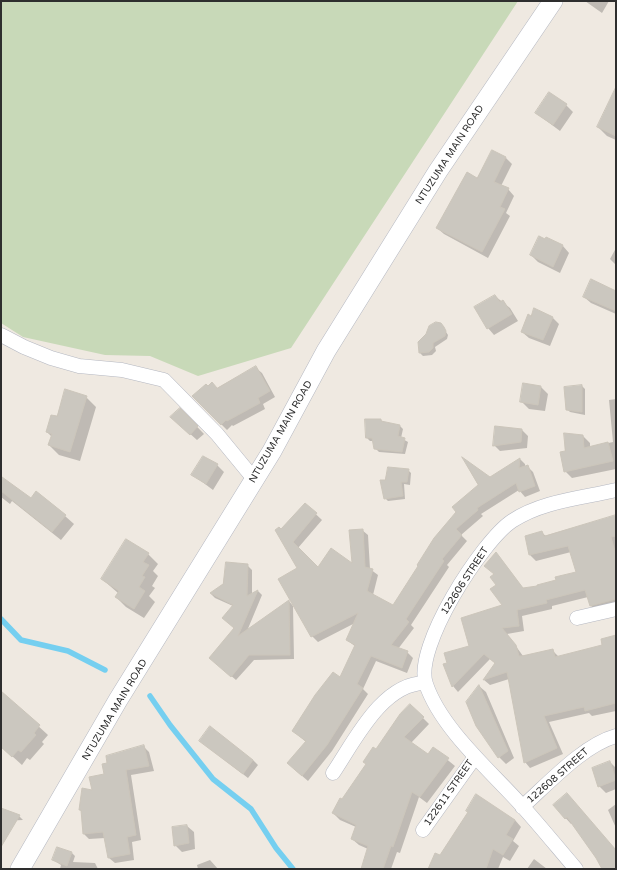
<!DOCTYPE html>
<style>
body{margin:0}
#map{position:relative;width:617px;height:870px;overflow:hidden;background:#efe9e1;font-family:"Varela Round",sans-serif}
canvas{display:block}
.frame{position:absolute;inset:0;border:2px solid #2e2e2e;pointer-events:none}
</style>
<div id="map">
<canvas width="617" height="870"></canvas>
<div class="frame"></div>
</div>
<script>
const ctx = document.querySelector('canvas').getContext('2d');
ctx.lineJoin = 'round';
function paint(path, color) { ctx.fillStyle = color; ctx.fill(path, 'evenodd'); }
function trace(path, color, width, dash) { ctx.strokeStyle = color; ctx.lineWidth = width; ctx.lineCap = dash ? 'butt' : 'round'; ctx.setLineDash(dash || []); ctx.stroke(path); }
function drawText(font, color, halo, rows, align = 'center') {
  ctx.font = font + ' "Varela Round",sans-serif'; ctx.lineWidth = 3.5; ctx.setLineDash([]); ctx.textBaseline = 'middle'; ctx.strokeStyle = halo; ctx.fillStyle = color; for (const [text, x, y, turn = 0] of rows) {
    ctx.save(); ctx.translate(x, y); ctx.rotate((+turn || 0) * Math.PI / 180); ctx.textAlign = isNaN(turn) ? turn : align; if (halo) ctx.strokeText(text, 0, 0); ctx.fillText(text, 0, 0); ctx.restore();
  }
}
const cemetery = new Path2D(`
 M1 1H518L291 348 198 376 150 356 105 355 23 337 1 323Z`);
const shadow = new Path2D(`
 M585 1H609L602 13Z
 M616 89V140L607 136 598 127Z
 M566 105 573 112 560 131 536 113Z
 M492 151 506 158 512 164 501 186 508 189 514 196 506 213 510 216 488 258 444 234 437 228 478 179Z
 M547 238 563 246 569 253 560 273 538 262 531 255Z
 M616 248V265L610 259Z
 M616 292V314L591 303 584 297Z
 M495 296 510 308 518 321 494 335 488 328Z
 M553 318 559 324 550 346 529 338 522 332Z
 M442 326 448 335 447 339 435 347 436 351 432 355 423 356 420 353 419 342Z
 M256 368 262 373 275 397 263 404 265 409 233 426 232 425 227 430 193 396 208 387 218 389Z
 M524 384 541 387 548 394 545 411 529 409 522 402Z
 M582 386 585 389V415L570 412 567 409Z
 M86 397 96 407 80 461 59 455 49 445 52 437 47 432 57 418Z
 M616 399V469L572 478 565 471 566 452 583 436 590 443V447L613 442 609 400Z
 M180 409 204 434 197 440 178 423Z
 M381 420 383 422 400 426 403 429 401 438 408 442 405 454 379 452 375 448 374 441H370L367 438Z
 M522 430 528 436 527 448 500 451 494 445Z
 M203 457 217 465 224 472 213 490 193 475Z
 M520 459 525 464V467L527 466 533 472 540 491 525 497 519 490 481 514 483 516 461 535 467 541 447 565 449 567 411 625 414 628 398 649 407 652 413 658 407 673 376 661 363 689 368 694 332 751 308 781 294 769 306 742 293 731 340 678 356 647 347 640 355 623 318 642 312 636 298 569 281 531 305 504 322 520 298 548 318 568 353 565 362 530 368 535 370 569 378 575 373 595 393 606 490 478Z
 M408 470 411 473 410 485 404 484 405 499 388 501 385 498 386 482Z
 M1 478 31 500 65 516 74 524 61 540 12 501 10 504 1 497Z
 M616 516V607L597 612 591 606 588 597 552 606V609L522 616 524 631 507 634 523 656 552 650 559 657 603 646 616 636V711L592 716 589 713 549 722 563 754 530 768 525 762 509 679 490 685 484 680 496 664 490 659 458 692 453 686 445 665 470 646 503 606 524 589 538 587 577 573 571 552 536 561 530 555 542 533 546 536Z
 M148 554 158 564 153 571 158 576 152 586 155 588 149 596 155 602 144 618 126 607 116 597 118 593 102 579Z
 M247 565 252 570V594L258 591 262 595 247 631 289 601 293 606 294 659 254 660 236 680 215 662 235 629 233 606 215 598 211 594Z
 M479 686 486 692 514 758 506 764 499 757 477 725Z
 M1 692 48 735 42 742 44 744 30 760 27 758 22 765 12 756 1 741Z
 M410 705 429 724 411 743 428 755 433 748 455 766 427 803 419 797 400 853 397 852 391 869H362L368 849 359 845 352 839 356 827 340 820 333 813Z
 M205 745 253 760 258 765 248 778Z
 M143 746 149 752 154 771 131 775 141 840 132 842 134 860 115 863 109 858 105 838 89 839 84 834 82 812 80 810 106 775 109 763Z
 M610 762 616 768V789L606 793 599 786Z
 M476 796 515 820 521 827 513 841 519 846 510 861 503 857 498 869H429L440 856 469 812Z
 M616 804V828L608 810Z
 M554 805 616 854V869H604L573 823 571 824Z
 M1 809 19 816 23 820 1 821Z
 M187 826 194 832 195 849 182 852 175 845Z
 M58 848 72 853 75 856 73 862 95 863 98 869H60L61 865 53 860Z
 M534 859 547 869H527Z
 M210 860 218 869H198L197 865Z`);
const stream = new Path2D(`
 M1 619 21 640 68 651 105 670
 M150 696 170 725 213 779 251 809 276 848 293 869`);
const building = new Path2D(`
 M616 87V136L597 127Z
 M549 92 567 104 553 125 535 113Z
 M492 150 506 157 494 182 509 188 500 207 505 209 482 252 436 228 467 172 477 178Z
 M539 236 545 239 546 237 563 245 553 267 530 255Z
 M591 279 616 291V311L583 297Z
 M495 295 500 302 503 300 512 314 487 329 474 307Z
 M534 308 553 317 543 340 521 332 528 314 531 316Z
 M436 322 441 323 444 327 446 331 445 336 433 343V348L429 352 419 353 418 342 426 334 429 326Z
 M256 366 270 391 258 398 260 403 227 421 226 420 221 425 192 396 206 384 208 386 212 382 217 388Z
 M523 383 541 386 538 405 520 402Z
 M582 385V412L566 410 564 387Z
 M65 389 87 396 70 452 48 445 52 434 46 432 51 415 57 416Z
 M180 408 198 426 190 435 170 417Z
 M365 419H381V421L400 425 398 436 405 438 402 452 374 449 372 438H366Z
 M495 426 522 429 521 442 493 446Z
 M564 433 583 435 584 448 608 442 613 461 564 472 560 452 565 451Z
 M203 456 218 464 206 484 191 475Z
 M462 457 490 477 520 458 519 468 528 465 535 486 519 492 516 483 477 508 478 510 456 529 462 535 442 559 444 561 406 619 409 622 391 645 408 651 402 668 371 656 357 684 363 688 327 745 302 776 287 763 306 741 292 731 315 695 333 672 340 677 355 645 346 640 358 613 311 637 278 579 297 568 275 530 279 527 281 529 305 503 317 513 293 542 318 567 331 548 352 563 349 530 363 529 365 567 373 569 367 591 393 605 418 566 417 565 434 538 456 512 452 507 478 485Z
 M388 467 409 469 407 482H401L403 496 384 499 380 480H385Z
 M2 477 31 498 36 491 66 515 52 532 1 491Z
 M616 515V536L611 537 616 555V599L590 606 585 590 546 600 547 603 517 610 519 626 502 628 516 645 519 656H522L553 649 555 657 602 645 601 639 616 635V703L585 711 584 707 544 716 557 748 524 763 507 672 483 680 495 663 484 654 452 687 443 664 447 663 444 653 469 646 461 618 502 605 490 589 496 585 490 577 494 574 484 566 496 552 523 588 537 586V585L556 580 555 577 576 572 568 546 529 555 525 536 542 531 544 536Z
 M126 539 149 553 143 562 149 565 142 576 145 577 139 587 145 591 134 609 115 597 119 591 101 579Z
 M226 562 248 564 247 596 258 590 238 636 289 600 290 655H249L231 677 209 658 234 628 222 618 233 605 210 593 223 584Z
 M479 685 508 751 498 758 476 726 466 702Z
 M1 691 40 725 34 733 36 735 21 752 18 750 12 757 1 747Z
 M410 704 424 717 404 737 428 754 433 747 449 758 420 797 412 792 393 847 391 846 383 869H361L368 846 351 839 356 825 332 813 340 798 342 799 366 764 363 762 373 747 376 749 400 714Z
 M210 726 253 760 243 774 199 741Z
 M144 745 149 766 126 770 136 835 127 837 130 854 108 858 103 832 83 834 81 810H79L82 788 92 790 89 777 104 774 102 764 107 763 106 756Z
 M610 761 616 780 598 787 592 768Z
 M567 793 616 850V869H602L596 858 567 817 565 819 553 805Z
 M476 794 515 820 506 835 513 839 503 855 493 849 486 869H428L435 853 440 855 468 812 466 811Z
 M1 808 20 815 1 847Z
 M187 825 189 843 174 846 172 827Z
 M57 847 72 852 67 866 52 860Z`);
const street = new Path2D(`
 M1 335 24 347 51 358 79 366 122 370 164 380 217 434 254 479
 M577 618 616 609
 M333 773C354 742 382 683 425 683
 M522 807C548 784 583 745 616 736
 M423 830 475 757
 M576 869C558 848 541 827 523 807 492 772 441 729 426 684 413 648 482 541 512 521 542 501 582 498 616 490`);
const secondary = new Path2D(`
 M20 869 118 700 272 451 326 351 438 171 553 1`);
const streetNames = [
 ["NTUZUMA MAIN ROAD",450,155,-57],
 ["NTUZUMA MAIN ROAD",281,432,-60],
 ["122606 STREET",465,581,-57],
 ["NTUZUMA MAIN ROAD",115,710,-59],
 ["122608 STREET",558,776,-41],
 ["122611 STREET",449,793,-55]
];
paint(cemetery, '#c8d9b8');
paint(shadow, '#0003');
trace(stream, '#75cff0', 5.5);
paint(building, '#cbc7bf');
trace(building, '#cbc5ba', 1);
trace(street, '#b4b7c1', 15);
trace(secondary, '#b4b7c1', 20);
trace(street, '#fff', 14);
trace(secondary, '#fff', 19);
drawText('10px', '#2e2e2e', '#fff', streetNames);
</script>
